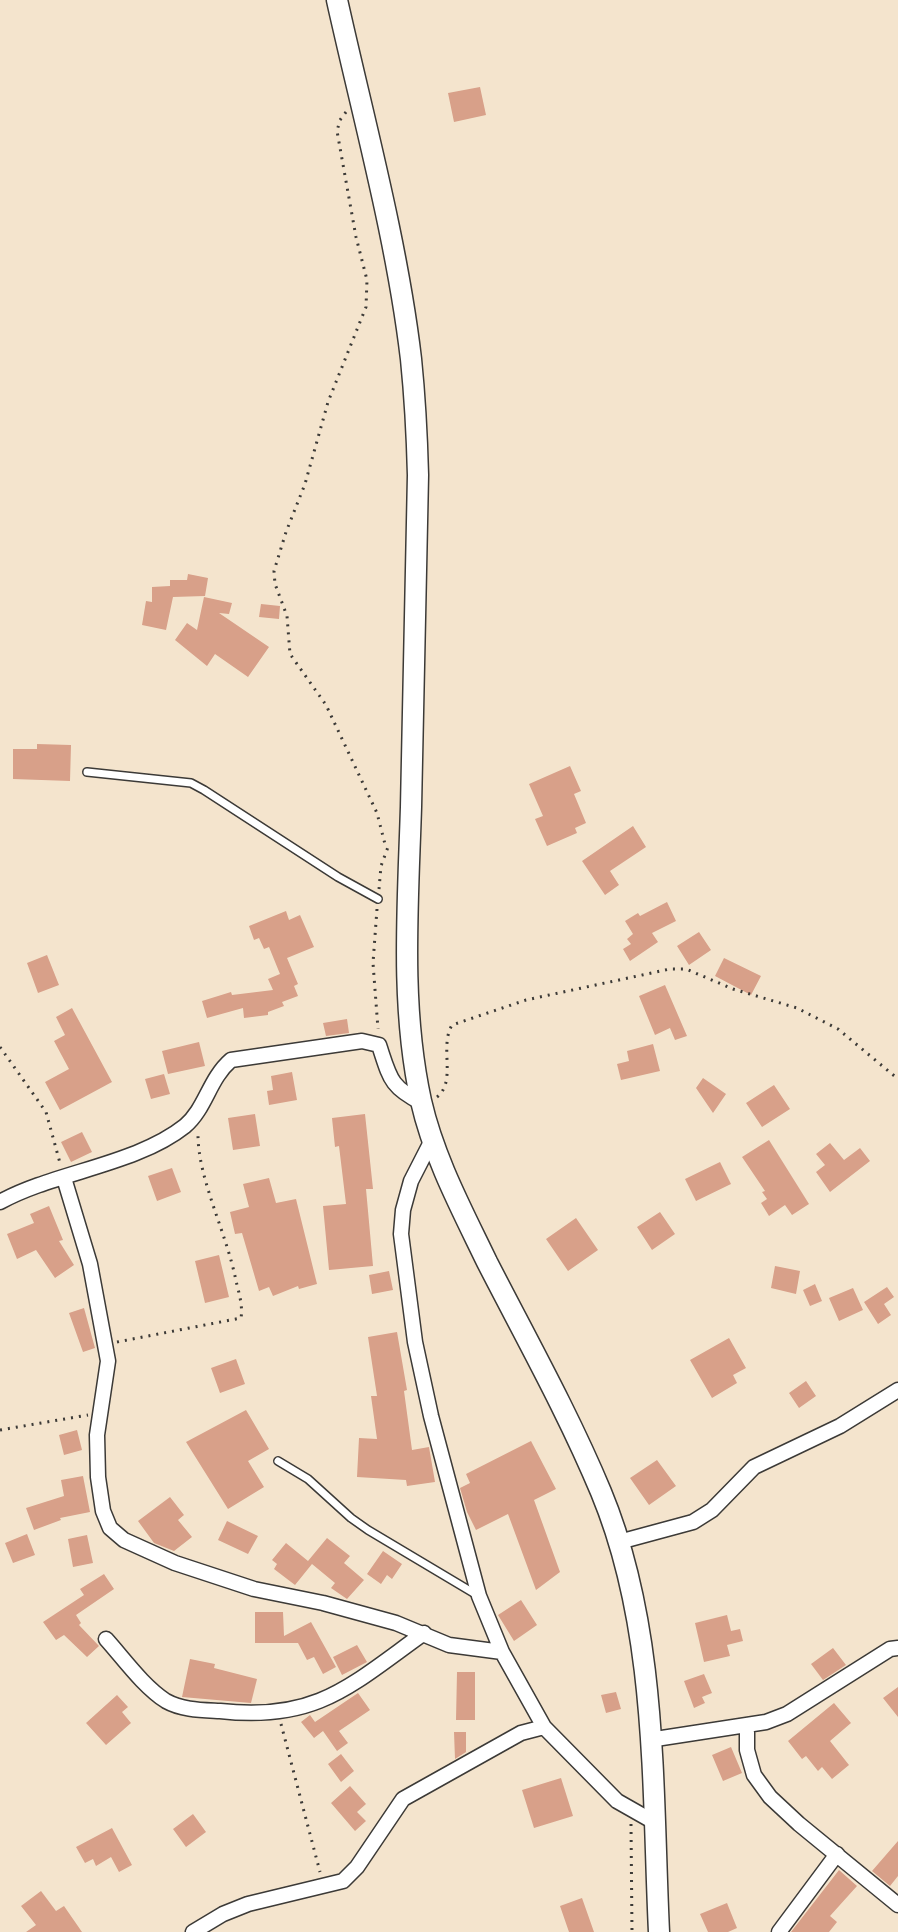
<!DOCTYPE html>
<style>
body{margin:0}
canvas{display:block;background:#f4e4cd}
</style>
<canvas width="898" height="1932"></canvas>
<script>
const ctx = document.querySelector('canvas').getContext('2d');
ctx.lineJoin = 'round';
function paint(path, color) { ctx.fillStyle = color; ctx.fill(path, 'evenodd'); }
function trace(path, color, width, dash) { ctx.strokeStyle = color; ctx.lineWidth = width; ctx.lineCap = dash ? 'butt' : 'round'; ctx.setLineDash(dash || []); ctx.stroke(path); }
const building = new Path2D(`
 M480 87 486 115 454 122 448 93Z
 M188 574 208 578 205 596 173 597 166 630 142 625 146 601 152 602V587L170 586V580H187Z
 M204 597 232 603 229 614 219 613 269 647 248 677 215 654 207 666 175 640 187 623 197 630Z
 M261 604 280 606 279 619 259 617Z
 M37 744 71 745 70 781 13 779V749H37Z
 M570 766 581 791 574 794 586 823 575 828 577 833 547 846 535 819 543 816 529 784Z
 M633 826 646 847 610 871 619 885 605 895 582 861Z
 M667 902 676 921 652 933 658 942 630 961 623 949 631 944 627 939 633 934 625 921 638 913 640 916Z
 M286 911 289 920 300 915 314 947 287 958 298 984 294 986 298 996 282 1002 284 1006 268 1012V1015L244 1018 243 1008 207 1018 202 1001 231 992 232 995 273 990 268 979 280 974 269 947 264 949 259 938 254 940 249 926Z
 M699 932 711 950 689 965 677 946Z
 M47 955 59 985 38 993 27 963Z
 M724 958 761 976 751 995 715 976Z
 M665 985 687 1036 675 1040 670 1028 655 1035 639 996Z
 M72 1008 112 1082 60 1110 45 1082 69 1069 54 1041 65 1035 56 1017Z
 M347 1019 349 1033 326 1036 323 1023Z
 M199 1042 205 1066 168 1074 162 1051Z
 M653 1044 660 1071 621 1080 617 1064 629 1061 627 1051Z
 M292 1072 297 1100 269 1105 267 1091 273 1090 271 1076Z
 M164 1074 170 1094 151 1099 145 1079Z
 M703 1078 726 1094 713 1113 696 1088Z
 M774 1085 790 1109 762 1127 746 1103Z
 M255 1114 260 1146 233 1150 228 1118Z
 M365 1114 373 1189H366L373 1266 329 1270 323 1206 346 1204 339 1146 335 1147 332 1118Z
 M82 1132 92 1152 71 1162 61 1142Z
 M769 1140 809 1204 792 1215 785 1205 769 1216 761 1203 767 1199 762 1192 765 1191 742 1157Z
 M830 1143 844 1160 860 1148 870 1161 830 1192 816 1172 825 1165 816 1154Z
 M720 1162 731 1184 696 1201 685 1179Z
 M172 1168 181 1192 157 1201 148 1176Z
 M269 1178 276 1203 296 1199 317 1284 299 1289 298 1286 273 1296 269 1287 259 1291 242 1233 235 1234 230 1212 249 1207 243 1184Z
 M49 1206 63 1240 59 1241 74 1265 55 1278 36 1250 17 1259 7 1234 34 1223 30 1214Z
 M660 1212 675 1234 652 1250 637 1227Z
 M576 1218 598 1250 568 1271 546 1239Z
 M219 1255 229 1297 205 1303 195 1261Z
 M775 1266 800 1271 796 1294 771 1288Z
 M389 1271 393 1290 372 1294 369 1275Z
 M815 1284 822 1301 810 1306 803 1290Z
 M887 1287 894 1297 884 1304 891 1315 878 1324 864 1302Z
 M853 1288 863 1310 839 1321 829 1298Z
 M84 1308 95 1348 83 1352 69 1313Z
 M397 1332 407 1390 404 1391 412 1450 429 1447 435 1482 407 1486 406 1480 357 1477 359 1438 377 1439 371 1396H377L368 1337Z
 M729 1338 746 1368 733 1375 737 1383 712 1398 690 1360Z
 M236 1359 245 1384 220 1393 211 1368Z
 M806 1381 816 1396 799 1408 789 1393Z
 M246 1410 269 1449 248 1461 264 1487 228 1509 186 1442Z
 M77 1430 82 1450 64 1455 59 1435Z
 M531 1441 556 1489 534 1500 560 1572 536 1590 508 1514 476 1530 467 1512 460 1488 470 1483 466 1474Z
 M657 1460 676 1486 649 1505 630 1478Z
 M83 1476 90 1512 60 1518 61 1520 34 1530 26 1508 64 1496 61 1480Z
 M170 1497 184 1515 178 1520 192 1537 174 1551 154 1543 138 1521Z
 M227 1521 258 1536 248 1554 218 1540Z
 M27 1534 35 1555 13 1563 5 1543Z
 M87 1535 93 1563 73 1567 68 1539Z
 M327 1538 350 1556 344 1563 364 1580 347 1599 331 1588 335 1583 312 1564 295 1585 274 1569 277 1564 272 1560 286 1543 308 1561Z
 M383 1551 402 1564 392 1579 387 1575 381 1584 367 1574Z
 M104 1574 114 1589 76 1615 81 1623 79 1625 99 1646 87 1657 64 1635 56 1640 43 1622 84 1595 80 1589Z
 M521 1600 537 1625 514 1641 498 1615Z
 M255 1612H283L284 1636 311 1622 336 1667 323 1674 314 1657 307 1660 298 1643H255Z
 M727 1615 731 1631 740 1629 743 1641 727 1645 730 1656 704 1662 695 1623Z
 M357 1645 367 1662 342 1675 333 1657Z
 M833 1648 846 1665 823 1680 811 1664Z
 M190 1659 215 1664 214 1668 257 1679 251 1703 182 1697Z
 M457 1672H475V1720H456Z
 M704 1674 712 1693 702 1697 705 1703 694 1708 684 1681Z
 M898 1687V1717L883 1698Z
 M616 1692 621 1709 606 1713 601 1695Z
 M358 1693 370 1710 339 1731 348 1743 337 1751 323 1731 314 1738 301 1722 310 1715 315 1722Z
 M117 1695 128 1707 122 1712 131 1723 106 1745 86 1723Z
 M834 1703 851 1723 830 1741 849 1765 832 1779 822 1767 818 1771 806 1756 802 1759 788 1741Z
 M454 1732H466V1752L455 1759Z
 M731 1747 742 1773 723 1781 712 1755Z
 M341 1754 354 1771 341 1782 328 1764Z
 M561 1778 573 1816 534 1828 522 1790Z
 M350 1786 366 1804 357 1812 366 1821 355 1831 331 1803Z
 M193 1814 206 1832 186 1847 173 1829Z
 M112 1828 132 1865 119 1872 111 1857 96 1866 93 1859 85 1863 76 1847Z
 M898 1841V1876L890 1886 872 1871Z
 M839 1870 857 1886 830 1916 837 1922 829 1932H791Z
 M41 1891 56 1911 64 1906 82 1932H26L36 1925 21 1906Z
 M582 1898 594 1932H569L560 1906Z
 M727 1903 737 1928 728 1932H708L700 1914Z`);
const path = new Path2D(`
 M346 112 340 120 337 131 356 237 367 280 366 307 328 402 305 484 286 532 274 571 275 584 287 616 290 654 326 705 377 813 386 848
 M379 889 381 866 388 847
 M377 909 373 963 378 1029
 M0 1047 46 1112 60 1163
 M437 1097C457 1081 439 1047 452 1025L526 1000 670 969H686L733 989 797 1008 838 1029 898 1079
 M117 1342 241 1318C243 1306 239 1293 236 1281 227 1234 198 1179 198 1135
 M0 1430 88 1415
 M281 1724 320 1872
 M631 1824 632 1932`);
const lane = new Path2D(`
 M87 772 191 783 204 790 338 877 378 899
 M278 1461 308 1479 351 1518 368 1530 477 1595`);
const street = new Path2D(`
 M433 1138 411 1181 403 1210 401 1234 415 1342 431 1416 479 1596 502 1652 544 1727
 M64 1178 90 1264 108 1361 97 1435 98 1477 103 1511 110 1528 124 1540 175 1563 254 1589 323 1603 396 1623 449 1645 502 1652
 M0 1202C54 1172 136 1165 185 1126 206 1108 209 1079 231 1060L362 1041 379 1045C390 1078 390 1087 422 1103
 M619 1542 693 1522 712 1510 754 1467 840 1426 898 1390
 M106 1639C124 1659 143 1686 166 1701 182 1710 202 1710 220 1711 316 1722 350 1686 424 1633
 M747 1726V1750L754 1775 770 1797 799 1824 898 1905
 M649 1740 766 1722 787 1714 890 1649 898 1648
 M193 1932 223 1914 248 1904 343 1881 357 1867 403 1799 521 1733 544 1727 617 1801 654 1822
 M779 1932 837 1854`);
const primary = new Path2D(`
 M337 0C363 117 397 240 411 359 415 398 417 436 418 475 415 586 413 697 411 807 408 905 400 1005 421 1101 434 1158 462 1210 487 1262 526 1338 568 1413 601 1492 658 1629 652 1787 659 1932`);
paint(building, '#d8a089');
trace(lane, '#3c3a37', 10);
trace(street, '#3c3a37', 17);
trace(primary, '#3c3a37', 23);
trace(path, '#3c3a37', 3, [2, 6]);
trace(lane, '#fff', 7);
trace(street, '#fff', 14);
trace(primary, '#fff', 20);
</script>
